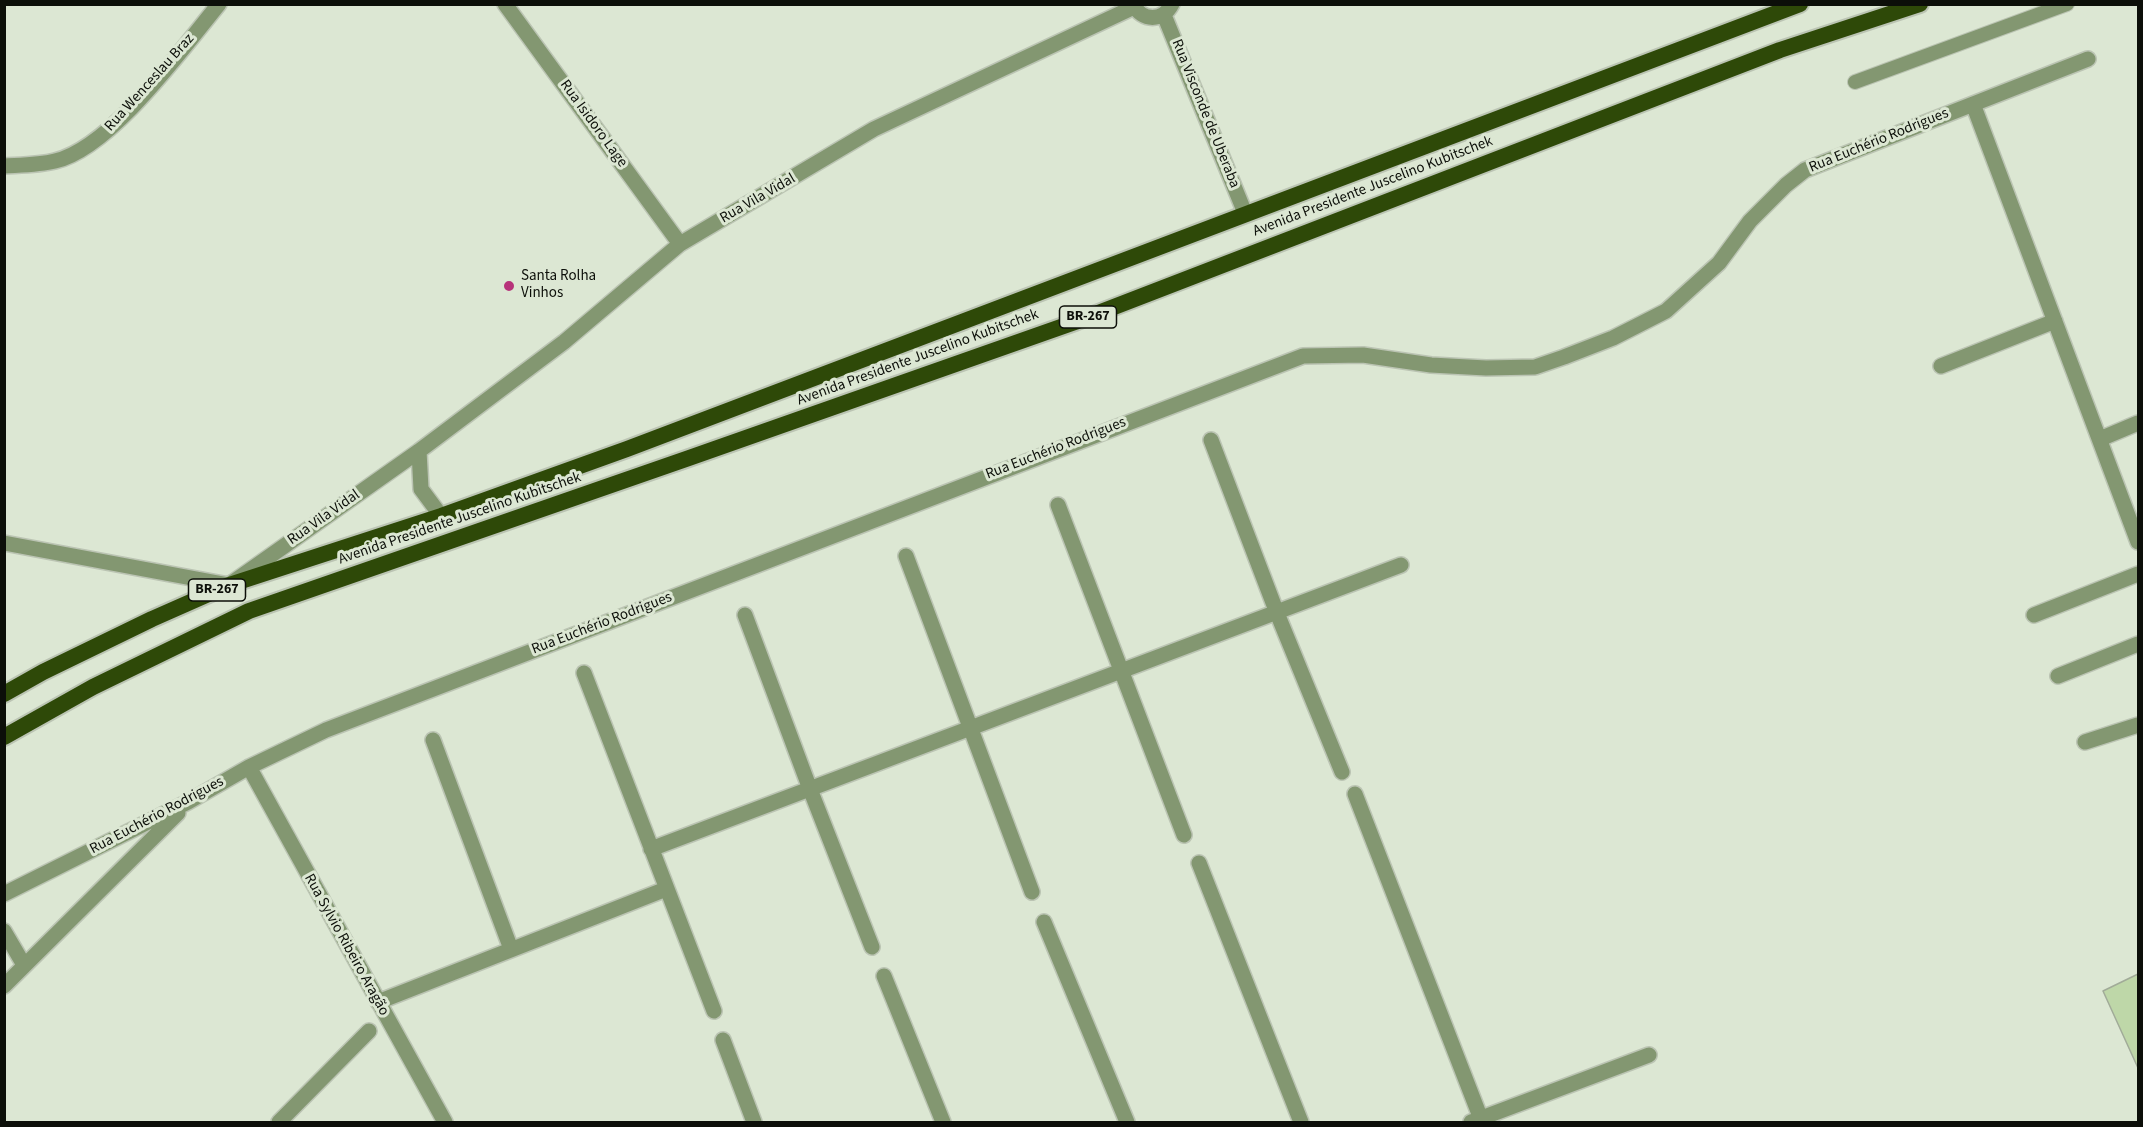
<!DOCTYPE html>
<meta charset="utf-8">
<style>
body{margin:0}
#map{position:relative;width:2143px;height:1127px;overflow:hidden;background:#dce7d3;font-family:"Source Sans 3",sans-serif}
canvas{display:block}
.frame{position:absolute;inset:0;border:6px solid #0c0f09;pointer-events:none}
</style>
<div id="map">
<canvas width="2143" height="1127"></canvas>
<div class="frame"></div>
</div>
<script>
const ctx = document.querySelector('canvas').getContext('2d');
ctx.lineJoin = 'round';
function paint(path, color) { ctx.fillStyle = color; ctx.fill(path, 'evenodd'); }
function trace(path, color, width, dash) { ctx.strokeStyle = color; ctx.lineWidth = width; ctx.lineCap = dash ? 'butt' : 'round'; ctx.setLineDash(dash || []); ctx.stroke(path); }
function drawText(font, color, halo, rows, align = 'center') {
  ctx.font = font + ' "Source Sans 3",sans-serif'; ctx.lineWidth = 6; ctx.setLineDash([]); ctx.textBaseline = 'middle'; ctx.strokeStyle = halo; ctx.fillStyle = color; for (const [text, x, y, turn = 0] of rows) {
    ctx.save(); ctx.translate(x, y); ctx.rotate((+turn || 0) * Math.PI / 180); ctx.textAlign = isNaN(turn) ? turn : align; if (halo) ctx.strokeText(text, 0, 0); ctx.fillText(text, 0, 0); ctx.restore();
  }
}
const building = new Path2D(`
 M2138 974V1068L2103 991Z`);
const service = new Path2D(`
 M1855 82 2067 4`);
const minor = new Path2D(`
 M505 4 680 244
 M1133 4C1142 22 1163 22 1172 4
 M1164 15 1245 213
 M1973 104 2138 542
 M4 166C21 165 39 165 55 161 111 148 182 49 219 4
 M1941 366 2055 321
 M2100 439 2138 423
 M1211 440 1277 613 1342 772
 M419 451 421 489 441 516
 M1058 505 1184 835
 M4 543 229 585 419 451 564 342 680 244 874 129 1134 7
 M906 556 1032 892
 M745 615 810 789 872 947
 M2034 615 2138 574
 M584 673 714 1011
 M2058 676 2138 644
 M433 740 511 949
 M2085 742 2138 725
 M249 767 445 1122
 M1355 794 1481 1119
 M651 849 1401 565
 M1199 863 1301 1122
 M4 894 188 802 249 767 326 730 1303 356 1363 355 1431 365 1486 368 1535 367 1564 357 1613 338 1666 311 1719 263 1750 221 1786 185 1805 170 2088 59
 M1044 922 1127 1122
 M4 931 24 965
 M884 976 943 1122
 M4 986 178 813
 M378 1002 666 889
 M723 1040 754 1122
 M279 1122 369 1031
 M1471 1122 1649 1055`);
const trunk = new Path2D(`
 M4 694 43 672 152 619 229 585 441 516 627 449 1800 4
 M4 737 93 687 249 611 689 458 1075 322 1780 50 1920 4`);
const markers = [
 [509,286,6,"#b7337a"]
];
const shields = [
 [1088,317,57],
 [217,590,57]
];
const shieldNames = [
 ["BR-267",1088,317],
 ["BR-267",217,590]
];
const streetNames = [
 ["Rua Wenceslau Braz",150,83,-48],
 ["Rua Visconde de Uberaba",1205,114,68],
 ["Rua Isidoro Lage",593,124,54],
 ["Rua Euchério Rodrigues",1879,141,-22],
 ["Avenida Presidente Juscelino Kubitschek",1373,187,-21],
 ["Rua Vila Vidal",758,199,-30],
 ["Avenida Presidente Juscelino Kubitschek",918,358,-20],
 ["Rua Euchério Rodrigues",1056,449,-21],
 ["Rua Vila Vidal",324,518,-35],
 ["Avenida Presidente Juscelino Kubitschek",460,519,-19],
 ["Rua Euchério Rodrigues",602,624,-21],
 ["Rua Euchério Rodrigues",157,816,-28],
 ["Rua Sylvio Ribeiro Aragão",346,945,61]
];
const poiNames = [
 ["Santa Rolha",521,277],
 ["Vinhos",521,294]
];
paint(building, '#bed7a8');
trace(building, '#a1ab98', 1.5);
trace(service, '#bbc4b3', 16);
trace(minor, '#bbc4b3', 18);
trace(trunk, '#bbc4b3', 20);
trace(service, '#839771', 14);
trace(minor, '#839771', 15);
trace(trunk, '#2e4908', 16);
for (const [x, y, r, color] of markers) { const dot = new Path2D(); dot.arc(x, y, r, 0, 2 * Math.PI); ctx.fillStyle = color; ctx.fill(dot); trace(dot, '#dce7d3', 2); }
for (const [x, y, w] of shields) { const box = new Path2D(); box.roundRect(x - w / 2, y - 11, w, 22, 4.5); ctx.fillStyle = '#dce7d3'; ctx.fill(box); trace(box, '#0c0f09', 1.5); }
drawText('bold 14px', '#0c0f09', null, shieldNames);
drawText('15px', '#0c0f09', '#dce7d3', streetNames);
drawText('15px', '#0c0f09', '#dce7d3', poiNames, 'left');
</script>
